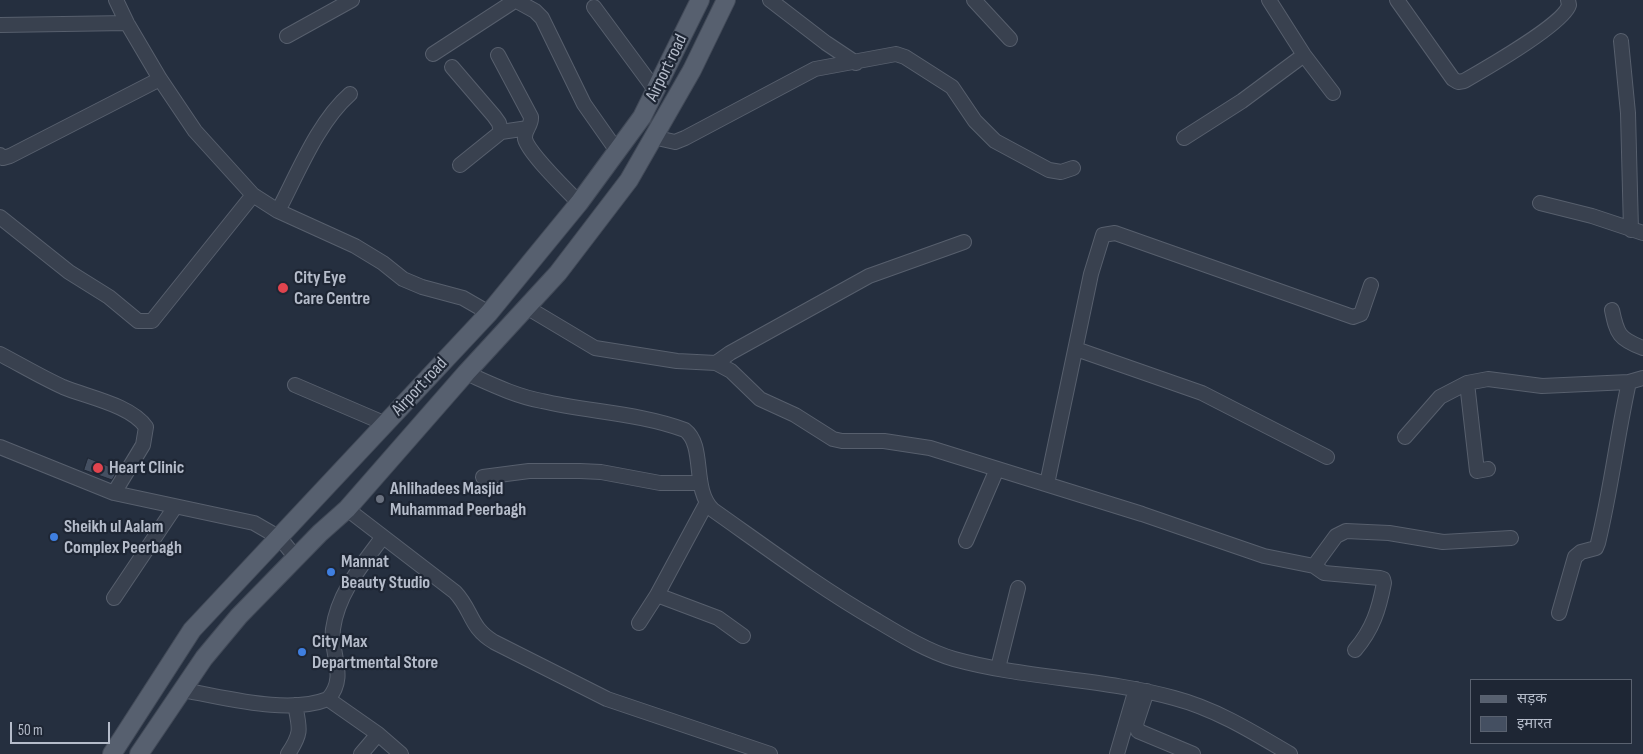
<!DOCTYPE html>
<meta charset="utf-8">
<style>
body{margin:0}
#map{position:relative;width:1643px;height:754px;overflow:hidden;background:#252f3f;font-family:"Sofia Sans Condensed","Noto Sans Devanagari",sans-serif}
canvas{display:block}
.legend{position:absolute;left:1470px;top:679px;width:162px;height:65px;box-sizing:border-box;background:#1e2634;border:1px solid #5a6270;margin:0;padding:6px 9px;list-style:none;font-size:15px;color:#b5bcca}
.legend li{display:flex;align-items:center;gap:10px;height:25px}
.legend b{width:25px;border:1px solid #5a6270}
.scale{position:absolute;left:10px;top:722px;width:100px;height:22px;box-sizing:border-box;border:2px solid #b5bcca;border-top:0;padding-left:6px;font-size:15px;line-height:18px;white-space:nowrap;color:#b5bcca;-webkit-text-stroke:4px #1e2634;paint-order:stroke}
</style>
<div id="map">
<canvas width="1643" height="754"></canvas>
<ul class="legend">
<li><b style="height:6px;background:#57606f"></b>सड़क</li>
<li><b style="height:14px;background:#444f61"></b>इमारत</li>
</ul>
<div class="scale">50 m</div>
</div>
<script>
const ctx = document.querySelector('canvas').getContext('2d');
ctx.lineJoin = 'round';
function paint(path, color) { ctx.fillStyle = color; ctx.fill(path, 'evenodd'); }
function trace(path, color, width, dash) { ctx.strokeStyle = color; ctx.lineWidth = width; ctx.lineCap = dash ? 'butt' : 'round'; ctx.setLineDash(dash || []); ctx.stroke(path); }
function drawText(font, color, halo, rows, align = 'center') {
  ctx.font = font + ' "Sofia Sans Condensed",sans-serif'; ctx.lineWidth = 4.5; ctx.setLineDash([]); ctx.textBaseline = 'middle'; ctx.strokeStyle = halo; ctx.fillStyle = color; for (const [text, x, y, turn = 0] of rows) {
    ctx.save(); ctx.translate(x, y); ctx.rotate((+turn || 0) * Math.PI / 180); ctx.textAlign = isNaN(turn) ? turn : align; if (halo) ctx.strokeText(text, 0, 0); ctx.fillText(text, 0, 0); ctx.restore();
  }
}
const building = new Path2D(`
 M88 458 118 470 112 480 84 470Z`);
const minor = new Path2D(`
 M116 0 127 23 160 79 195 131 253 195 278 211 355 246 383 263 403 279 422 287 463 298 489 313
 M515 0 535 11 542 18 584 104 617 151
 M770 0 826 43 856 63
 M974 0 1010 39
 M1269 0 1304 55 1333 93
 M1397 0 1453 79 1458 82 1464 81C1485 69 1564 24 1569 5L1568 0
 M594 7 656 91
 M0 25 127 23
 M287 36 352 0
 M1621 41 1628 113 1631 230
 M433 54 516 0
 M498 55 531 117C532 125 524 130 525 139 529 154 567 190 579 203
 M452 67 494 116 499 123 501 132
 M653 137 675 142 685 138 815 69 896 54 905 57 952 87 975 121 995 141 1049 170 1061 172 1073 168
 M1184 138 1242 101 1304 55
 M0 155 3 158 10 156 160 79
 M460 165 501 132 528 128
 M1540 203 1592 216 1643 233
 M278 211C298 173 318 122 350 94
 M0 217 69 272 109 297 138 321H152L253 195
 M528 308 595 348 677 361 716 363 731 371 760 399 795 415 833 439 842 441H884L930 448 1142 514 1264 556 1314 566 1324 573 1380 578 1383 579 1384 583C1379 609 1373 629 1355 650
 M1612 310C1617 334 1619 339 1643 348
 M1076 349 1202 393 1327 457
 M0 354C21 365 41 377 63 387 87 397 131 405 146 427L143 445 114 493
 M716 363 730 353 869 276 964 242
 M466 373C491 384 515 396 542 401 589 412 639 413 685 430 706 446 691 489 713 510 767 548 819 587 876 620 901 635 927 651 954 659 1026 679 1102 678 1174 698 1216 709 1253 732 1290 754
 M1467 383 1477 471 1488 469
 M295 385 386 424
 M1405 437 1440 397 1467 383 1488 379 1542 386 1629 382 1643 378
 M0 447 114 493 254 523 280 538 296 558
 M483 477 529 471H580L601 472 660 483H700
 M1047 484 1091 274 1103 235 1115 233 1353 317 1361 314 1371 285
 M347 509 455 592C473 611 469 627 494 642L607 699 770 754
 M966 541 997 469
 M1314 566 1336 536 1346 531 1389 533 1443 542 1511 538
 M657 595 718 618 743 636
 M114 598 175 507
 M1559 613 1575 557 1581 552 1596 548 1598 543C1611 490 1617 436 1629 382
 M639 623 657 595 706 504
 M998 668 1018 588
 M182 690C225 697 287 715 328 699 348 677 330 654 333 629 338 593 362 565 382 538
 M1147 691 1136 724 1138 731 1193 754
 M328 699 378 734 401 754
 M288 754C302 733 300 729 295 705
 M361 754 378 734
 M1117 754 1136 689`);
const major = new Path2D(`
 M112 754 192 630 489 313 579 203 642 117 700 0
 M139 754 204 658 239 616 320 533 347 509 466 373 558 273 629 180 692 70 726 0`);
const markers = [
 [283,288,6,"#e0444e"],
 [98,468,6,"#e0444e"],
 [380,499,5,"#6b7280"],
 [54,537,5,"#3f7fe0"],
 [331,572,5,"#3f7fe0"],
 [302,652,5,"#3f7fe0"]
];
const streetNames = [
 ["Airport road",667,68,-64],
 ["Airport road",420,387,-47]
];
const poiNames = [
 ["City Eye",294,278],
 ["Care Centre",294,299],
 ["Heart Clinic",109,468],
 ["Ahlihadees Masjid",390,489],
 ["Muhammad Peerbagh",390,510],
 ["Sheikh ul Aalam",64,527],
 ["Complex Peerbagh",64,548],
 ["Mannat",341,562],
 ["Beauty Studio",341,583],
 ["City Max",312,642],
 ["Departmental Store",312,663]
];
paint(building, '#444f61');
trace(building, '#202836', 1);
trace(minor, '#575f6d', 16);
trace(major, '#424a58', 20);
trace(minor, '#39414f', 14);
trace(major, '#57606f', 18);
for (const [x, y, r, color] of markers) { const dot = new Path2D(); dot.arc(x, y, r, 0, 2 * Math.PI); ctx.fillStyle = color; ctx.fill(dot); trace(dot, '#1e2634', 2); }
drawText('18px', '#b5bcca', '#1e2634', streetNames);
drawText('bold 18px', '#b5bcca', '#1e2634', poiNames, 'left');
</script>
